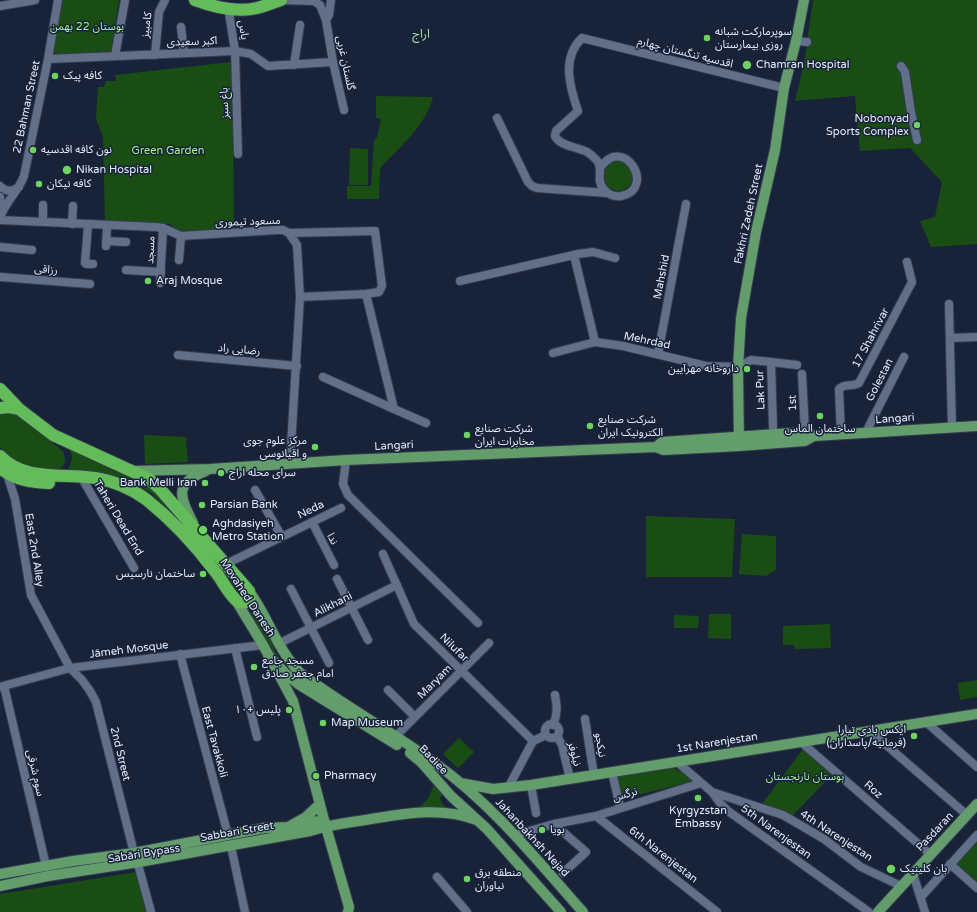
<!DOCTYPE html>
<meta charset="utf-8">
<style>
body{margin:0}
canvas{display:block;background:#182238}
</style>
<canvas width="977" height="912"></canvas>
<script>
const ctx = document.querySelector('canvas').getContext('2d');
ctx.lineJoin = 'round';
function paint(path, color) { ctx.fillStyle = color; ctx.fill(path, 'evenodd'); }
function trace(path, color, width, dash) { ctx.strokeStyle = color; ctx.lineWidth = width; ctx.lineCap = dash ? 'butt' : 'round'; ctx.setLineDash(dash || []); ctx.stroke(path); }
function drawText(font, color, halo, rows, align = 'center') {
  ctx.font = font + ' "Varela Round","Noto Sans Arabic",sans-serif'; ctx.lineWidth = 3; ctx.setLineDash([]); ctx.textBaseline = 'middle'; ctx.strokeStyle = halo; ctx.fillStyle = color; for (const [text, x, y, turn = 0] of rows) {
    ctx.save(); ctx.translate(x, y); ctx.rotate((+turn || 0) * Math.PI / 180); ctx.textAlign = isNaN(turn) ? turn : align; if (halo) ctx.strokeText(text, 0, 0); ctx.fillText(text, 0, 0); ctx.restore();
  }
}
const green = new Path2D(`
 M62 0H119L111 53 55 54 53 50Z
 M813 0H977V244L931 247 920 221 935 217 942 182 910 148 860 151 855 96 795 101 804 64Z
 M231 62 233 120 234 229 178 231 170 224 105 223 103 137 96 119 98 87H104L106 81H116L115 75Z
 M376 96 433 97C426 125 401 146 381 167L380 171 379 199H347V186H371L374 140 377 138 381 119 376 118Z
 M350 148 368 149V185H349Z
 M603 176a15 15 0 1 1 30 0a15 15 0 1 1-30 0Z
 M0 411 14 413 63 451C75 481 30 469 17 461 11 458 4 453 0 447Z
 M144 435 187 437 186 442 188 462 145 464Z
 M65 446 114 471 146 481 136 484C114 473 91 472 67 471 73 459 75 455 65 446Z
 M149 484 246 596 242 600 178 520 151 493 139 486Z
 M646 516 735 519 732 577H646Z
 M742 534 776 536V570L766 576 739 574Z
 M253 611 258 612 277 655 295 677 313 692 275 659 251 617 250 614Z
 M709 614H731V639L708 638Z
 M674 615 699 616 698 628H674Z
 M830 624 831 648 794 649V645H783V626Z
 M977 680V697L960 700 958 683Z
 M459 738 474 752 458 768 443 754Z
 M803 749 833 774 792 816 762 804Z
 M671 767 682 772 693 781 622 799 616 776Z
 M434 784 443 793 440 798C441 806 446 807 453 809L420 807 429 797Z
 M977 839V882L955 862Z
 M136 872 147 912H0V894Z`);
const minor = new Path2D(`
 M281 0 314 1 320 5 326 20 333 62 344 110
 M0 6 35 0
 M229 13 235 51 238 154
 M326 20 329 15 331 0
 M181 27 184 53
 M796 41 807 42
 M155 55 159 12 165 0
 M115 56 125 0
 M48 59 235 51 251 54 268 66 333 62
 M294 65 300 25
 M901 66 905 72 911 112 917 140
 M497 118 528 182 532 186 537 188 607 193
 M600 168C624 133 657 189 621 196 614 197 607 194 603 188 596 180 603 170 598 162 596 159 590 154 587 152 578 147 559 146 555 136L556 131 578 111C570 88 561 58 582 38L784 88
 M0 186C6 192 12 192 19 187
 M0 197 2 212
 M43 205V222
 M0 218C5 202 18 192 24 176L48 59 58 0
 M0 220 156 227 163 228 181 236 277 230H283L289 233 297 245 300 297 290 463
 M72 224 73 206
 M88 225 85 263 86 264H93
 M289 233 375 231 382 286 379 292 366 294
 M106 241 126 242
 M106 246 107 226
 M0 247 32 250
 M574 255 595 342
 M179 260 181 236
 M126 270 161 272
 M0 277 90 284
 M460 281 578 254 593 252 615 258
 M160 283 163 228
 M300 297 366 294 394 409 323 377
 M949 304 952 427
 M950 338 977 337
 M553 353 595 342 623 346 706 366 738 367 751 360 771 362 773 427
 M658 354 686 204
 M178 355 297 366
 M771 362 797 365
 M802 374 805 432
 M394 409 426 423
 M865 434 904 357
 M841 435 839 389C844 383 853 387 859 383L912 282 907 262
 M346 460 343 484 348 495 478 623
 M7 474 15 499 31 595 70 668 82 680 90 691 96 702 134 853
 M83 480 134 568
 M255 490 282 537
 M312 522 334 565
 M383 554 414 624 533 741
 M226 564 341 508
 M337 579 368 640
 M291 589 329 663
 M278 644 397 585
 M235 648 257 737
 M180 654 228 835
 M4 686 46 866
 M0 687 70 668 263 645
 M388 690 415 717
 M585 719 594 775
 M926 722 977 767
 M545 731a7 7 0 1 1 14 0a7 7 0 1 1-14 0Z
 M553 725C558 714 557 706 555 695
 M870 731 967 815
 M396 736 489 643
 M557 736 562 745 570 779
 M801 742 930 854
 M677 762 712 792 720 803 728 811 869 912
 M612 772 620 807
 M531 785 536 813
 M508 788 533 741 546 735
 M712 792 783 815 824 839 861 867 901 886
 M596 816 717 912
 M554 824 586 852 563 873
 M515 835 554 824 596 816 701 783
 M232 851 245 912
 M950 864 977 888
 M139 868 151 912
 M913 874 925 912
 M437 877 467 912
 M921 897 977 835`);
const major = new Path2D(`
 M739 446 738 367 741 318 756 232 775 150 784 88 796 41 804 0
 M656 447 662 442 805 432 814 436
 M132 471 210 469 346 460 656 447 663 450 739 446 805 441 814 436 977 426
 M193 523C180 497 173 483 206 471
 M249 591C268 617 276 647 299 672 342 705 391 731 435 763 493 805 536 859 583 912
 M235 599 263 645 293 701 324 820 349 907 348 912
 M268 655 285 673 298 684 397 745
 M410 753 421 762 451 796 487 829 561 912
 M460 783 493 789 531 785 977 714
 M298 825 324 820
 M0 874 73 861 134 853 264 828 288 827 306 817 320 804
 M0 886 48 876 139 862 310 831C328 825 346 823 365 820 403 814 439 806 477 820
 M878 912 977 804`);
const highway = new Path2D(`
 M195 0C214 7 237 13 257 8 265 6 273 3 281 0
 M0 389 19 409
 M0 408 9 407 19 409 53 435 149 479 160 489 249 591C250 595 250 598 247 602 242 603 239 603 236 600 227 592 222 579 214 570 195 545 172 520 147 500 131 488 114 481 95 478 62 473 25 482 0 456
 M0 468C15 480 31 482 49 483`);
const markers = [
 [707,38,4,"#6dd361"],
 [747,65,5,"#6dd361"],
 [55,76,4,"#6dd361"],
 [917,125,4,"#6dd361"],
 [33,150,4,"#6dd361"],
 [67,170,5,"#6dd361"],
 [39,184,4,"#6dd361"],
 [148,281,4,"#6dd361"],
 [747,369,4,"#6dd361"],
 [820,416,4,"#6dd361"],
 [590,426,4,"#6dd361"],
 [467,435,4,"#6dd361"],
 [315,447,4,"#6dd361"],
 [221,473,4,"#6dd361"],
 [205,483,4,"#6dd361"],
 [202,505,4,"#6dd361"],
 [203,530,5,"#6dd361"],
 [203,574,4,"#6dd361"],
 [254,667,4,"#6dd361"],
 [289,710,4,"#6dd361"],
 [323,723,4,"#6dd361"],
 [914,736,4,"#6dd361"],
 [316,776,4,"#6dd361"],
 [698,798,4,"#6dd361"],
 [542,830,4,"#6dd361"],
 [891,869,5,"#6dd361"],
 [467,879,4,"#6dd361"]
];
const streetNames = [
 ["کامبیز",147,25,-83],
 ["یاس",243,30,81],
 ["اکبر سعیدی",192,42,-2],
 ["اقدسیه تنگستان چهارم",685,53,14],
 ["گلستان غربی",345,63,78],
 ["باغ سبز",225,103,-92],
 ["22 Bahman Street",27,107,-78],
 ["Fakhri Zadeh Street",749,214,-78],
 ["مسعود تیموری",248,222,-2],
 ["مسجد",151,250,-87],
 ["رزاقی",46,270,5],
 ["Mahshid",662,277,-79],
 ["17 Shahrivar",871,338,-62],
 ["Mehrdad",647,341,12],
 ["رضایی راد",239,350,5],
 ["Golestan",880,380,-63],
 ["Lak Pur",761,390,-92],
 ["1st",793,403,-93],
 ["Langari",895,419,-4],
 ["Langari",394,446,-3],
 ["Neda",311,510,-26],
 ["Taheri Dead End",118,518,59],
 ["ندا",332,539,63],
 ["East 2nd Alley",34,550,81],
 ["Movahed Danesh",247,598,57],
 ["Alikhani",333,605,-27],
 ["Nilufar",454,648,44],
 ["Jāmeh Mosque",129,650,-7],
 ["Maryam",435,682,-45],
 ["East Tavakkoli",214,742,75],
 ["1st Narenjestan",717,743,-9],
 ["نیکجو",600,745,81],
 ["2nd Street",120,754,76],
 ["نیلوفر",574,754,75],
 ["Badiee",433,760,46],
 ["سوم شرقی",35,773,77],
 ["Roz",873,790,41],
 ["نرگس",625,795,-17],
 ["Sabbari Street",237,832,-10],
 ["5th Narenjestan",776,832,36],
 ["Pasdaran",935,832,-47],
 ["4th Narenjestan",836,836,33],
 ["Jahanbakhsh Nejad",532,838,47],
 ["Sabāri Bypass",144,854,-9],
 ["6th Narenjestan",663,855,38]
];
const parkNames = [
 ["بوستان 22 بهمن",87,27],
 ["Green Garden",168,151],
 ["بوستان نارنجستان",805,777]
];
const poiNames = [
 ["سوپرمارکت شبانه",715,32],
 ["روزی بیمارستان",715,45],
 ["Chamran Hospital",756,65],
 ["کافه پیک",63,76],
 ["Nobonyad",909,119,"right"],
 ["Sports Complex",909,132,"right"],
 ["نون کافه اقدسیه",41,150],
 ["Nikan Hospital",76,170],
 ["کافه نیکان",47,184],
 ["Araj Mosque",156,281],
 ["داروخانه مهرآیین",739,369,"right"],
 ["شرکت صنایع",598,420],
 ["الکترونیک ایران",598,433],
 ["شرکت صنایع",475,429],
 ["مخابرات ایران",475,442],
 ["ساختمان الماس",820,429,"center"],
 ["مرکز علوم جوی",307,441,"right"],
 ["و اقیانوسی",307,454,"right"],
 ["سرای محله اراج",229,473],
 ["Bank Melli Iran",197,483,"right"],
 ["Parsian Bank",210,505],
 ["Aghdasiyeh",212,524],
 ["Metro Station",212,537],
 ["ساختمان نارسیس",195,574,"right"],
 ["مسجد جامع",262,661],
 ["امام جعفر صادق",262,674],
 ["پلیس +۱۰",281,710,"right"],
 ["Map Museum",331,723],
 ["ایکس بادی تیارا",906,730,"right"],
 ["(فرمانیه/پاسداران)",906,743,"right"],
 ["Pharmacy",324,776],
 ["Kyrgyzstan",698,811,"center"],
 ["Embassy",698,824,"center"],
 ["بویا",550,830],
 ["بان کلینیک",900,869],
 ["منطقه برق",475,873],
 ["نیاوران",475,886]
];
const neighbourhoodNames = [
 ["اراج",421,35]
];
paint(green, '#1a4d14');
trace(minor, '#353c4f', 10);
trace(major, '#353c4f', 12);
trace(highway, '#353c4f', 14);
trace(minor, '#626f89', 8);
trace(major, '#639d6c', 10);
trace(highway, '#63bc59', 12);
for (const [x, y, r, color] of markers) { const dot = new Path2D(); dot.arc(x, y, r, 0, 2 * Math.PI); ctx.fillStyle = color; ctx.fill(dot); trace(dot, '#182238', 1.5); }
drawText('11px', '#e3ebfa', '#182238', streetNames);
drawText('11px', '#9ef793', '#182238', parkNames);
drawText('11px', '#e3ebfa', '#182238', poiNames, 'left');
drawText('12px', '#afe5a8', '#182238', neighbourhoodNames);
</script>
